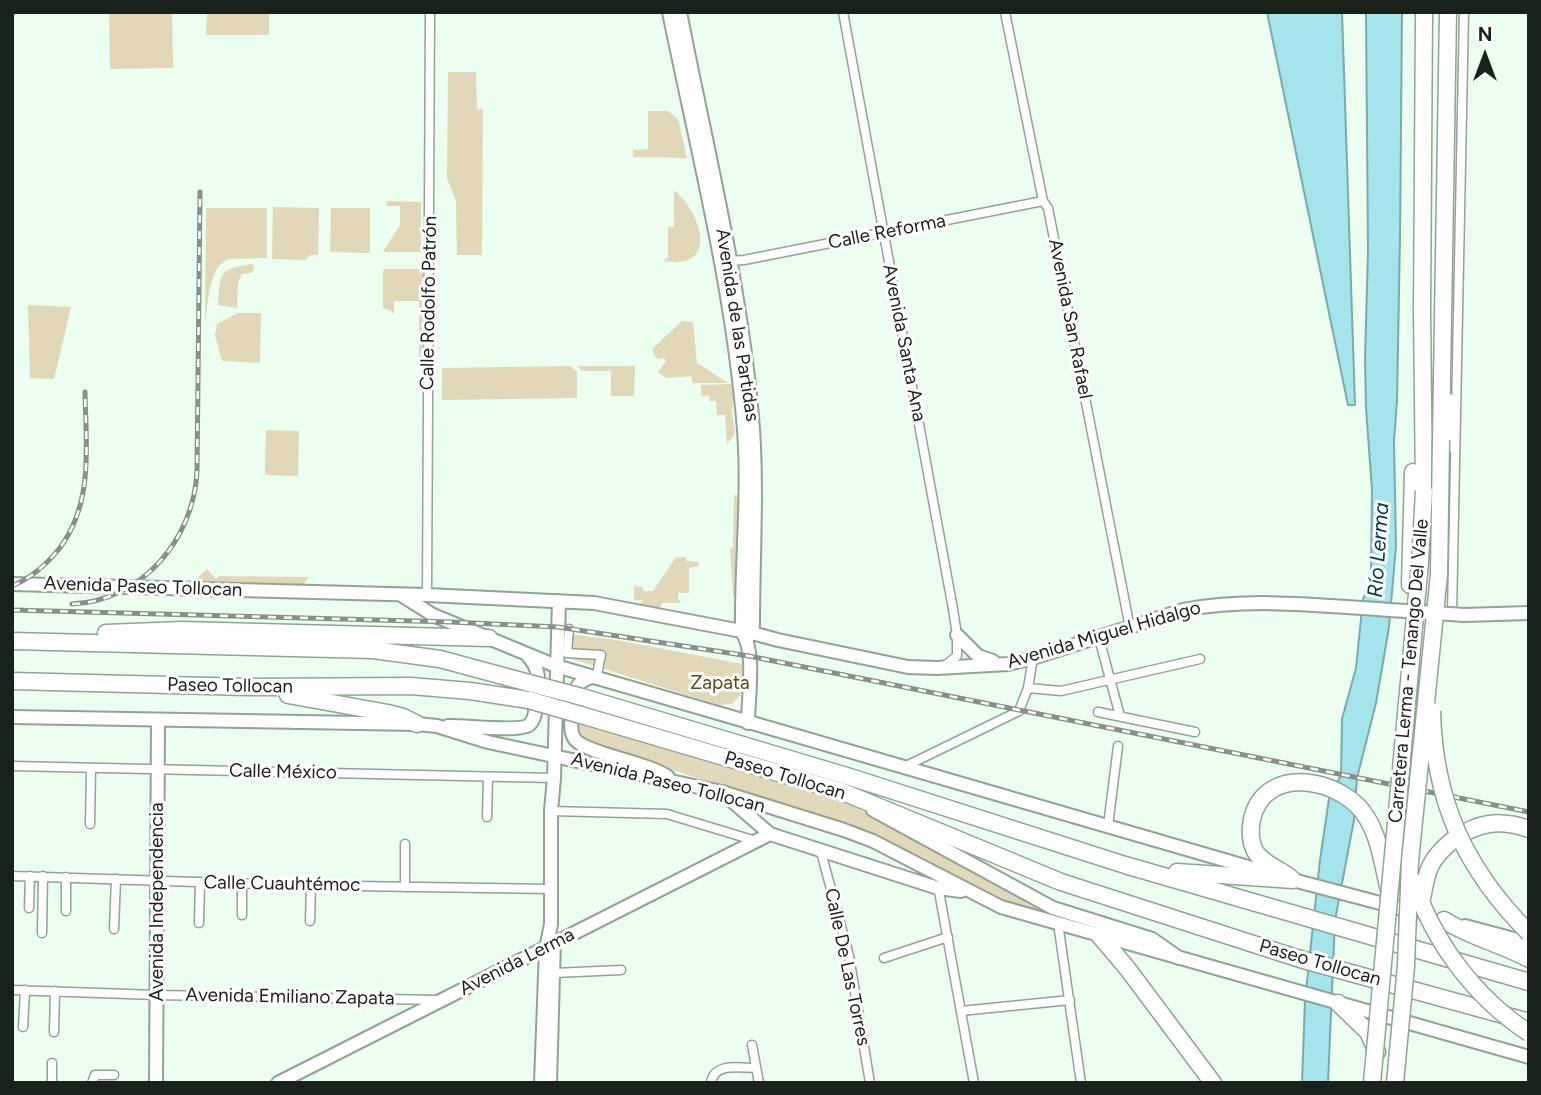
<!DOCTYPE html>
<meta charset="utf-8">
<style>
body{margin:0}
#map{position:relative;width:1541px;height:1095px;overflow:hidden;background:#ecfeef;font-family:Figtree,sans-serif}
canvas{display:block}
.frame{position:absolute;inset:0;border:14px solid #19211b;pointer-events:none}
.north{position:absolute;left:1450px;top:21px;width:70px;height:70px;-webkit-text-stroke:5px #fff;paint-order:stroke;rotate:0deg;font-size:19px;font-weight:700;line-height:28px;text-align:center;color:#19211b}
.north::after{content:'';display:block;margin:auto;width:24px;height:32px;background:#19211b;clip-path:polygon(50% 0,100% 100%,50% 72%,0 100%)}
</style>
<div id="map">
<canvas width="1541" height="1095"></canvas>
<div class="frame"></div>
<div class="north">N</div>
</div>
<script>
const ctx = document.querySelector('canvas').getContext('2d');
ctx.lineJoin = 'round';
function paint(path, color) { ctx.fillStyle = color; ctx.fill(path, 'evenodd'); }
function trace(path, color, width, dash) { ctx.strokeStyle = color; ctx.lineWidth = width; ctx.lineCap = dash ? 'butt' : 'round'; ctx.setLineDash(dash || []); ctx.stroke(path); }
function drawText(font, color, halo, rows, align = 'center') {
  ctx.font = font + ' Figtree,sans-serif'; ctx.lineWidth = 6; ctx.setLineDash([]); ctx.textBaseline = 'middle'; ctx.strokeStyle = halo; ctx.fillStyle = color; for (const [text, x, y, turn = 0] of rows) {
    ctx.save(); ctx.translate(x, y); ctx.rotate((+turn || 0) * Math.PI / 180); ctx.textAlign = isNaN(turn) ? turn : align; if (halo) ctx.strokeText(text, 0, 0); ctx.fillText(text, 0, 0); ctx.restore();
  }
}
const green = new Path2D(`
 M109 12H172L173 68 110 69Z
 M207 12H269V35H206Z
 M448 72H476L477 109H483L482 255H457L456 201 447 178Z
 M648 111H668L678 119 687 158 633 157V150L648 149Z
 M674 190C702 213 720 271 663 261L668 257V227H674Z
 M387 201 421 202V252H383L400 225V206H387Z
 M273 207 319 208 318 255H310L306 260 272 259Z
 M206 208H267V258L228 259C208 269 209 300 205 320Z
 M331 208H370V253L330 252Z
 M253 264 254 269 251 273 242 274 238 283 237 308 218 305C221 270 218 270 253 264Z
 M383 269H424L423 358H419V301H394V315L391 311 383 308Z
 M28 305 71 307 54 379 30 378Z
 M238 313H261L260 363 222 361 215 335 217 324Z
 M682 321 693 322 697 363 728 383H693L691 376 666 378 658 372 666 361 664 358 657 359 653 353V348Z
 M570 366 577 372V398L442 400V368Z
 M577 366H635L634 396H611V371H582Z
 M732 384 735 393 732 410 735 434 727 444 725 415H717L716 401H709V395L701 396V385Z
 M266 430 299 431 298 476 265 475Z
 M734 495H737L742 523 740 597 733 596 730 549 733 548Z
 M676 557H686V561L698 562 699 566 689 568V593H678V600H681L679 603H662L660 608 640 604 643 600H634V586L642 587 644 591H653Z
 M207 569 216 579 219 576 309 577 303 585 191 584Z
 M569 634 617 640 742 664 741 694 732 704 719 705 572 659 569 656Z
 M578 722 840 798 929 849 1038 905 1057 917 996 901 924 858 852 825 586 744 578 734Z`);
const water = new Path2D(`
 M1267 12H1342L1355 405H1348Z
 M1366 12H1402L1400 237 1397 401 1394 441 1396 546 1389 627 1376 703 1357 778 1354 820 1335 920 1328 1083H1302L1305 1000 1320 860 1329 799 1341 775 1342 719 1356 668 1363 599 1370 585 1371 573 1372 490 1366 408 1365 359 1368 252Z`);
const street = new Path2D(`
 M843 12 953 609 957 635V656L943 667
 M1005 12 1043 201 1048 208 1130 628
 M729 261 744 260 1043 201
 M1449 398 1450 448
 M427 595 430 12
 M1452 614 1464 12
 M569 629 567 653 601 655 596 679
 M1099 638 1120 716
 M1028 688 1061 691 1200 659
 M1098 712 1195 732
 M12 766 554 778
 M904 767 1019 711 1028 688 1033 658
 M551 811 667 814 756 841
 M487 817 488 778
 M90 824 91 769
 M1108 826 1118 746
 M405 844V887
 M821 852 849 956 870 1083
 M12 876 289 885 551 889
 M66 877V911
 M938 886 974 1083
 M29 908 30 876
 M242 915V884
 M310 921 311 885
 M199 923 200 882
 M1058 923 1081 1083
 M114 929 116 879
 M42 933 43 876
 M884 958 948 937
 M554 973 621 970
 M12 990 156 995 440 1000
 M961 1011 1070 1000
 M23 1027 25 990
 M54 1032 55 991
 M752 1045 759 1083
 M52 1083V1063
 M92 1083 95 1075H114
 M711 1083C714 1062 740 1068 756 1068`);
const secondary = new Path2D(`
 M669 12C697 150 733 289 744 430 749 497 741 565 742 632 756 652 748 697 748 723
 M680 12C706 146 740 280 752 416 758 485 753 555 753 624L752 633 748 637
 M12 584 427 595 594 603 752 633 778 640 908 667 937 668 1008 664 1033 658 1183 610C1257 596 1332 607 1407 611
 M401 595 433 615 556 666 1293 880 1414 912
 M957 635 978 656 993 661
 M593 677C579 680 575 687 574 700 573 711 568 728 574 738 582 753 648 762 668 777
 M12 717 417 724 437 726 488 742 722 792 844 830 873 841 1001 907 1529 1057
 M448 726C464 725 522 733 530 724 536 718 536 705 537 697 539 681 540 669 528 656
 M725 795 770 834 938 888 961 891
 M1465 926 1529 943
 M156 1083 158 721
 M278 1083 770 834
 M541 1083 546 949 551 924V811L554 778 559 601
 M550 1083 554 940`);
const primary = new Path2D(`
 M873 810 1053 908 1152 939 1179 958`);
const highway = new Path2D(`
 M1441 440 1448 12
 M1424 491 1422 311 1424 12
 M1410 585 1413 472
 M106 633 182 630 489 638
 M12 641 373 650 440 659 529 683
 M12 681 248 687 411 686 470 691 529 700
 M288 695 388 713 403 717 417 724
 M582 697 850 777 1125 865 1529 982
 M581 715 843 792 1061 882 1300 959 1529 1022
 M1453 840C1478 822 1499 819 1529 829
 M1177 872 1293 880
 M1293 880C1282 869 1263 865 1255 851 1250 841 1250 829 1252 819 1265 762 1345 779 1367 818 1380 839 1383 867 1389 890
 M1444 920C1470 937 1501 944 1529 959
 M1099 935 1127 968 1213 1083
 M1525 941H1529
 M1338 1003 1368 1032 1377 1052`);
const rail = new Path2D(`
 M12 586C31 578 46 565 59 549 94 503 86 446 85 392
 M72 604C142 601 194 539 197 471L200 192
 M12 610 451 622 558 627 749 656 1529 812`);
const secondaryBridge = new Path2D(`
 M1407 611 1464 615 1529 613`);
const highwayBridge = new Path2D(`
 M529 683 582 697
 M529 700 581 715
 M1432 711C1434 801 1465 869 1529 933
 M1413 881C1434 942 1474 997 1529 1033
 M1421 904C1427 872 1427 861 1453 840
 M1372 1083 1420 562 1424 491
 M1395 1083 1406 966 1410 861 1439 574 1441 440`);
const streetNames = [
 ["Calle Reforma",887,232,-11],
 ["Calle Rodolfo Patrón",429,303,-89],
 ["Avenida San Rafael",1070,319,79],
 ["Avenida de las Partidas",737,325,81],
 ["Avenida Santa Ana",904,343,79],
 ["Avenida Paseo Tollocan",143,587,2],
 ["Avenida Miguel Hidalgo",1104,635,-16],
 ["Carretera Lerma - Tenango Del Valle",1409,671,-85],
 ["Paseo Tollocan",230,686,1],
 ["Calle México",283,772,1],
 ["Paseo Tollocan",785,776,17],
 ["Avenida Paseo Tollocan",668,783,14],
 ["Calle Cuauhtémoc",282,884,1],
 ["Avenida Independencia",157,902,-90],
 ["Avenida Lerma",517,962,-27],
 ["Paseo Tollocan",1320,963,16],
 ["Calle De Las Torres",847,967,78],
 ["Avenida Emiliano Zapata",290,997,1]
];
const parkNames = [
 ["Zapata",720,683]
];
const waterNames = [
 ["Río Lerma",1379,550,-86]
];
paint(green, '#e0d8b8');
paint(water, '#a5e4ea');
trace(water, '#7baaac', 2);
trace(street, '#90a493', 11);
trace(secondary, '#90a493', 16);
trace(primary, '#90a493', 16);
trace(highway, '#90a493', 19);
trace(street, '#fff', 8);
trace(secondary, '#fff', 12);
trace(primary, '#fff', 12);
trace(highway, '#fff', 16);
trace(rail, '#849186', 5);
trace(rail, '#fff', 2.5, [8]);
trace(secondaryBridge, '#90a493', 16, []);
trace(highwayBridge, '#90a493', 19, []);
trace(secondaryBridge, '#fff', 12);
trace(highwayBridge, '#fff', 16);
drawText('19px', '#19211b', '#fff', streetNames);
drawText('19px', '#594c14', '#fff', parkNames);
drawText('italic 21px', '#003d43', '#fff', waterNames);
</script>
